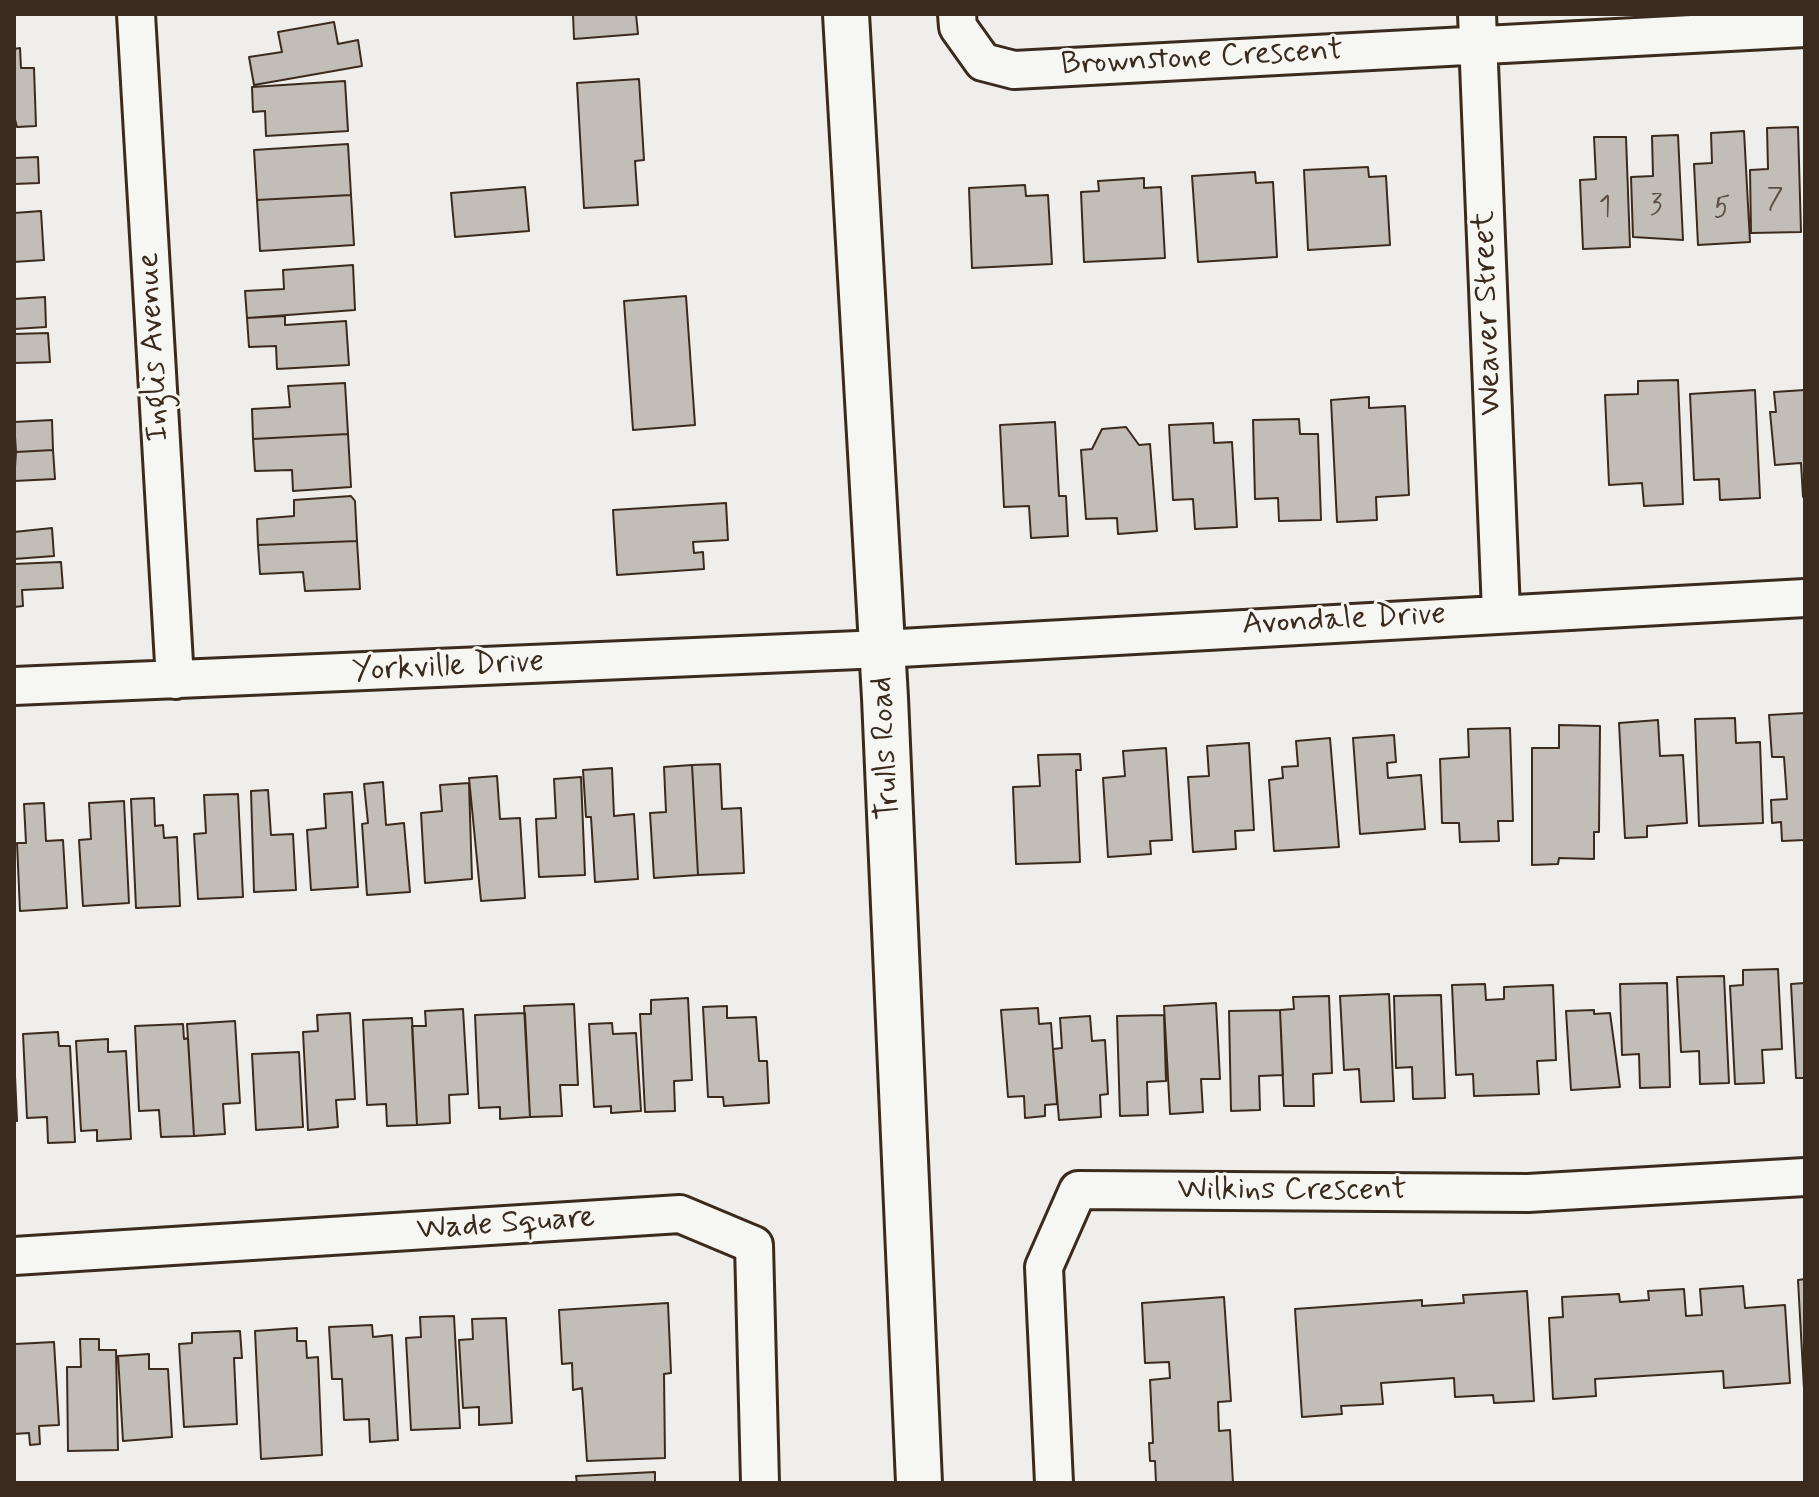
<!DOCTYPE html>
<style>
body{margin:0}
#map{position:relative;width:1819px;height:1497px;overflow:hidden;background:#efeeea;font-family:Mynerve,sans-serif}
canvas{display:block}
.frame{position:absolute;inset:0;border:16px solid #3b2a1e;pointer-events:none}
</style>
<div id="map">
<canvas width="1819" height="1497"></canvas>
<div class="frame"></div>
</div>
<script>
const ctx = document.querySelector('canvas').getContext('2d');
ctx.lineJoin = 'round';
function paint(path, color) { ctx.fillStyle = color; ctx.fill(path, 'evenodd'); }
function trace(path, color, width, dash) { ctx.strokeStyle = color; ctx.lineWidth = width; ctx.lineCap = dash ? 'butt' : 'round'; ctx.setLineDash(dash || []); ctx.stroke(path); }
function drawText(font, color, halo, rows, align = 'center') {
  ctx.font = font + ' Mynerve,sans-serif'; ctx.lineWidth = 6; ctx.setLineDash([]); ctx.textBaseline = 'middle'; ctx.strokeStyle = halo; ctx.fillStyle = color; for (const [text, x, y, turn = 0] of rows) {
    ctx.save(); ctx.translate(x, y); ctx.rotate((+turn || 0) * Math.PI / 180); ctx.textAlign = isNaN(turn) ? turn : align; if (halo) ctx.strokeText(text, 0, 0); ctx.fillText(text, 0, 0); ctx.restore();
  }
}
const building = new Path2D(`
 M573 14H636L638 34 574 39Z
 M334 22 338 44 358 40 362 66 254 85 249 57 282 52 278 32Z
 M20 48 21 68H34L36 126 17 127 14 116V49Z
 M639 79 644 160 635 161 638 205 584 208 577 83Z
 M345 81 348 131 266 136 265 111 253 112 252 87Z
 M1798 127 1801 232 1751 233 1750 170 1768 169 1767 128Z
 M1744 131 1750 242 1698 245 1694 164 1712 163 1711 133Z
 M1678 135 1683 240 1633 237 1631 177 1653 176 1652 136Z
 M1594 137H1626L1630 247 1583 249 1580 180 1596 179Z
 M348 144 351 195 257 200 254 150Z
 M38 157 39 183 14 184V158Z
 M1368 167 1369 177 1386 176 1390 245 1308 250 1304 170Z
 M1255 172 1256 183 1273 182 1277 257 1198 262 1192 176Z
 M1144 178V188L1161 187 1165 258 1084 262 1081 192 1099 191 1098 181Z
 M1025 185 1026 196 1048 195 1052 264 972 268 969 188Z
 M525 187 529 231 455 237 451 193Z
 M351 195 354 245 260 251 257 200Z
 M41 211 44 260 14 262V213Z
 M353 265 355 310 247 318 245 291 284 289 283 270Z
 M686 296 695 425 633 430 624 301Z
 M45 297 46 327 14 329V299Z
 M285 316V325L346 321 349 365 277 369 276 346 249 347 247 318Z
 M48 333 50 362 14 363V383V334Z
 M1678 380 1683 504 1644 506 1642 483 1609 485 1605 395 1638 394V381Z
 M345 383 348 434 253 439 252 409 290 407 288 386Z
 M1755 390 1760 498 1720 500 1719 479 1694 480 1690 394Z
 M1805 390V497H1803L1801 463 1775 465 1770 412H1776L1774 392Z
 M1369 397V408L1405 406 1409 495 1376 497 1377 520 1337 522 1331 400Z
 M1299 419 1300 434H1318L1321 520 1279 521 1278 498 1255 499 1253 420Z
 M52 420 53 450 16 452 14 422Z
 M1055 422 1059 496H1066L1068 536 1031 538 1029 506 1004 507 1000 425Z
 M1213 423 1214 443 1232 442 1237 527 1195 529 1193 499 1173 500 1169 425Z
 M1126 427 1139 445 1150 444 1157 531 1118 534 1117 518 1086 519 1081 450 1092 449 1102 429Z
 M348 434 351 487 293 491 292 470 255 471 253 439Z
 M53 450 55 479 14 481 16 452Z
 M351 496 355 501 357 541 258 545 257 519 294 516V500Z
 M726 503 728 540 693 542 694 553 703 552 704 569 617 575 613 510Z
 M52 528 54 556 14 559V532Z
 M357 541 360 589 305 591 303 572 260 574 258 545Z
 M61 562 63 588 22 590 23 606 14 607V564Z
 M1805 713V840L1782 841 1781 822 1772 823 1771 800 1787 799 1784 757H1772L1769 715Z
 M1735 718 1736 743 1760 742 1763 823 1699 826 1695 719Z
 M1658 720 1660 756 1683 755 1687 823 1647 826V837L1625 838 1619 723Z
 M1559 725 1600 726 1599 832H1594V859L1559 858 1558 864 1532 865V748H1559Z
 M1510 728 1513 821H1498L1499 841 1460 842 1459 823H1442L1440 759 1469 757 1468 729Z
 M1394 735 1396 762 1387 763 1388 778 1421 775 1425 829 1360 834 1353 738Z
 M1330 738 1339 847 1274 851 1269 780 1283 778 1282 767 1298 766 1296 741Z
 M1249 743 1254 830 1235 831 1236 849 1193 852 1188 777 1209 776 1207 746Z
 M1166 748 1172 840 1150 841 1151 854 1108 857 1103 778 1125 776 1123 751Z
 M1080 754 1081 770H1076L1080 862 1016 864 1013 787 1040 786 1038 755Z
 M720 764 722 809 741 808 744 873 698 875 692 765Z
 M692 765 698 875 654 878 650 813 666 812 664 767Z
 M612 768 614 816 634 814 638 879 595 882 591 817H586L583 770Z
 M497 776 500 819 520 818 525 898 481 901 469 778Z
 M581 777 585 875 539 877 536 819 556 818 554 779Z
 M383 782 386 825 404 823 410 892 367 895 362 824 368 823 364 784Z
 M469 783 472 879 425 883 421 813 442 811 440 785Z
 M268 790 271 835 293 834 296 890 254 892 251 791Z
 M352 792 358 887 311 890 307 830 326 828 324 794Z
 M238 794 243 897 198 899 194 834 206 833 204 795Z
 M154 798 155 826 163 825 164 838 177 837 180 906 136 908 131 799Z
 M124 801 129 903 83 906 79 840 91 839 89 803Z
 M44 803 46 841 63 840 67 908 20 911 17 843H26L24 804Z
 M1778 969 1782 1049 1762 1050 1764 1083 1735 1084 1730 986 1743 985V970Z
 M1724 976 1729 1083 1700 1084 1699 1051 1681 1052 1677 977Z
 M1667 983 1670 1087 1640 1088 1639 1054 1622 1055 1620 984Z
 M1805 983V1078H1796L1791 984Z
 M1485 984 1486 1000 1504 999V987L1553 985 1556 1060 1537 1061 1539 1094 1474 1096 1473 1074 1456 1075 1452 985Z
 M1389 994 1394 1101 1361 1102 1359 1069 1344 1070 1340 996Z
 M1441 995 1445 1098 1413 1099 1412 1067 1396 1068 1394 996Z
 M1329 996 1332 1073 1313 1074 1314 1106H1284L1280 1010 1294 1009 1293 997Z
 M688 998 692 1080 674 1081 675 1111 645 1112 640 1014H651V1000Z
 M1216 1003 1220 1079H1201L1203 1112 1170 1114 1164 1006Z
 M574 1004 578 1085H560L562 1116 530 1117 524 1006Z
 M727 1006V1018L756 1017 759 1061H767L769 1103 724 1106 723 1097H708L703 1007Z
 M1038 1008 1039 1024 1051 1023 1057 1104 1045 1105V1116L1025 1118 1024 1096 1008 1097 1001 1010Z
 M463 1009 468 1094 449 1095 450 1123 417 1125 412 1026H426L425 1011Z
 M1280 1010 1283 1075 1259 1076 1260 1110 1231 1111 1229 1011Z
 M1594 1010V1014L1610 1013 1620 1087 1571 1090 1566 1011Z
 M350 1013 355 1099 336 1100 338 1127 308 1130 303 1032 318 1031 317 1015Z
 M525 1013 530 1117 500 1119V1107L479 1108 475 1015Z
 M1164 1015 1166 1081 1147 1082 1148 1115 1120 1116 1117 1016Z
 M1090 1016 1092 1041 1105 1040 1108 1094 1100 1095 1101 1117 1059 1120 1053 1049 1062 1048 1060 1018Z
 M412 1018 417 1125 387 1126 386 1104 367 1105 363 1020Z
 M235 1021 240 1103 223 1104 225 1134 194 1136 187 1024Z
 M612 1023 613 1034 636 1033 641 1111 611 1113V1106L594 1107 589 1024Z
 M183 1024 184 1039 188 1038 194 1136 161 1137 159 1110 139 1111 135 1026Z
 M58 1032 59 1046H70L75 1142 48 1143 47 1117 27 1118 23 1034Z
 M108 1039V1052L126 1051 131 1139 97 1141V1130L81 1131 76 1041Z
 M299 1052 303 1127 256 1130 252 1054Z
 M14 1053 17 1121H14Z
 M1805 1279V1389H1804L1798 1280Z
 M1743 1286 1745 1308 1785 1305 1790 1383 1724 1388 1723 1371 1595 1379 1596 1396 1553 1399 1549 1318 1563 1317 1562 1297 1619 1294 1620 1302 1649 1300 1648 1291 1684 1289 1686 1316 1702 1315 1700 1289Z
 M1527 1291 1534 1401 1494 1403 1493 1395 1455 1397 1454 1378 1381 1383 1383 1404 1341 1406 1342 1414 1302 1417 1295 1309 1422 1300V1306L1464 1303 1463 1295Z
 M1224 1297 1231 1401 1218 1402 1219 1431 1230 1430 1233 1483H1156L1155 1461H1150L1149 1443H1153L1150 1380 1170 1378 1169 1362 1145 1363 1142 1303Z
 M668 1303 671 1373 664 1374 665 1458 587 1461 582 1388 573 1390 572 1363 562 1364 559 1310Z
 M454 1316 460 1428 411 1430 406 1338 421 1337 420 1317Z
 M506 1318 512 1423 479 1425V1407L463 1408 459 1340 473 1339 472 1319Z
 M372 1325 373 1337 392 1335 398 1440 370 1442 369 1419 344 1420 342 1379H332L329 1327Z
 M297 1328V1341H306L307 1358 318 1357 322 1455 261 1459 255 1331Z
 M240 1331 242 1358H234L237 1424 184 1427 179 1344 192 1343V1333Z
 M80 1339H99V1350H116L118 1450 68 1451 67 1367H81Z
 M54 1342 59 1425 39 1426 40 1444 30 1445 29 1433 14 1434 15 1344Z
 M149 1354V1369H168L172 1437 123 1441 118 1356Z
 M655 1472V1483H577L576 1476Z`);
const street = new Path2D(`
 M136 14 175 680
 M957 14 958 27 983 62 1014 70 1805 28
 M1477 14 1501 612
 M14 686 882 649 1805 598
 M14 1256 680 1214 754 1245 760 1483
 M1054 1483 1044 1267 1078 1190 1528 1193 1805 1177`);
const secondary = new Path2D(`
 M846 14 885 698 919 1483`);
const numberNames = [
 ["7",1775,201],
 ["3",1656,207],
 ["1",1605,209],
 ["5",1722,210]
];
const streetNames = [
 ["Brownstone Crescent",1202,59,-3],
 ["Weaver Street",1489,313,-92],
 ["Inglis Avenue",155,347,-93],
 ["Avondale Drive",1344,621,-3],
 ["Yorkville Drive",448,668,-3],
 ["Trulls Road",887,748,-93],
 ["Wilkins Crescent",1292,1191],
 ["Wade Square",506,1225,-4]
];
paint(building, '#c2bdb7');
trace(building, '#3b2a1e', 2);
trace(street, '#3b2a1e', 42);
trace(secondary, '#3b2a1e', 50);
trace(street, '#f6f6f2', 36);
trace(secondary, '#f6f6f2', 44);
drawText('28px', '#5d4f44', null, numberNames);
drawText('32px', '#3b2a1e', '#f6f6f2', streetNames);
</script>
